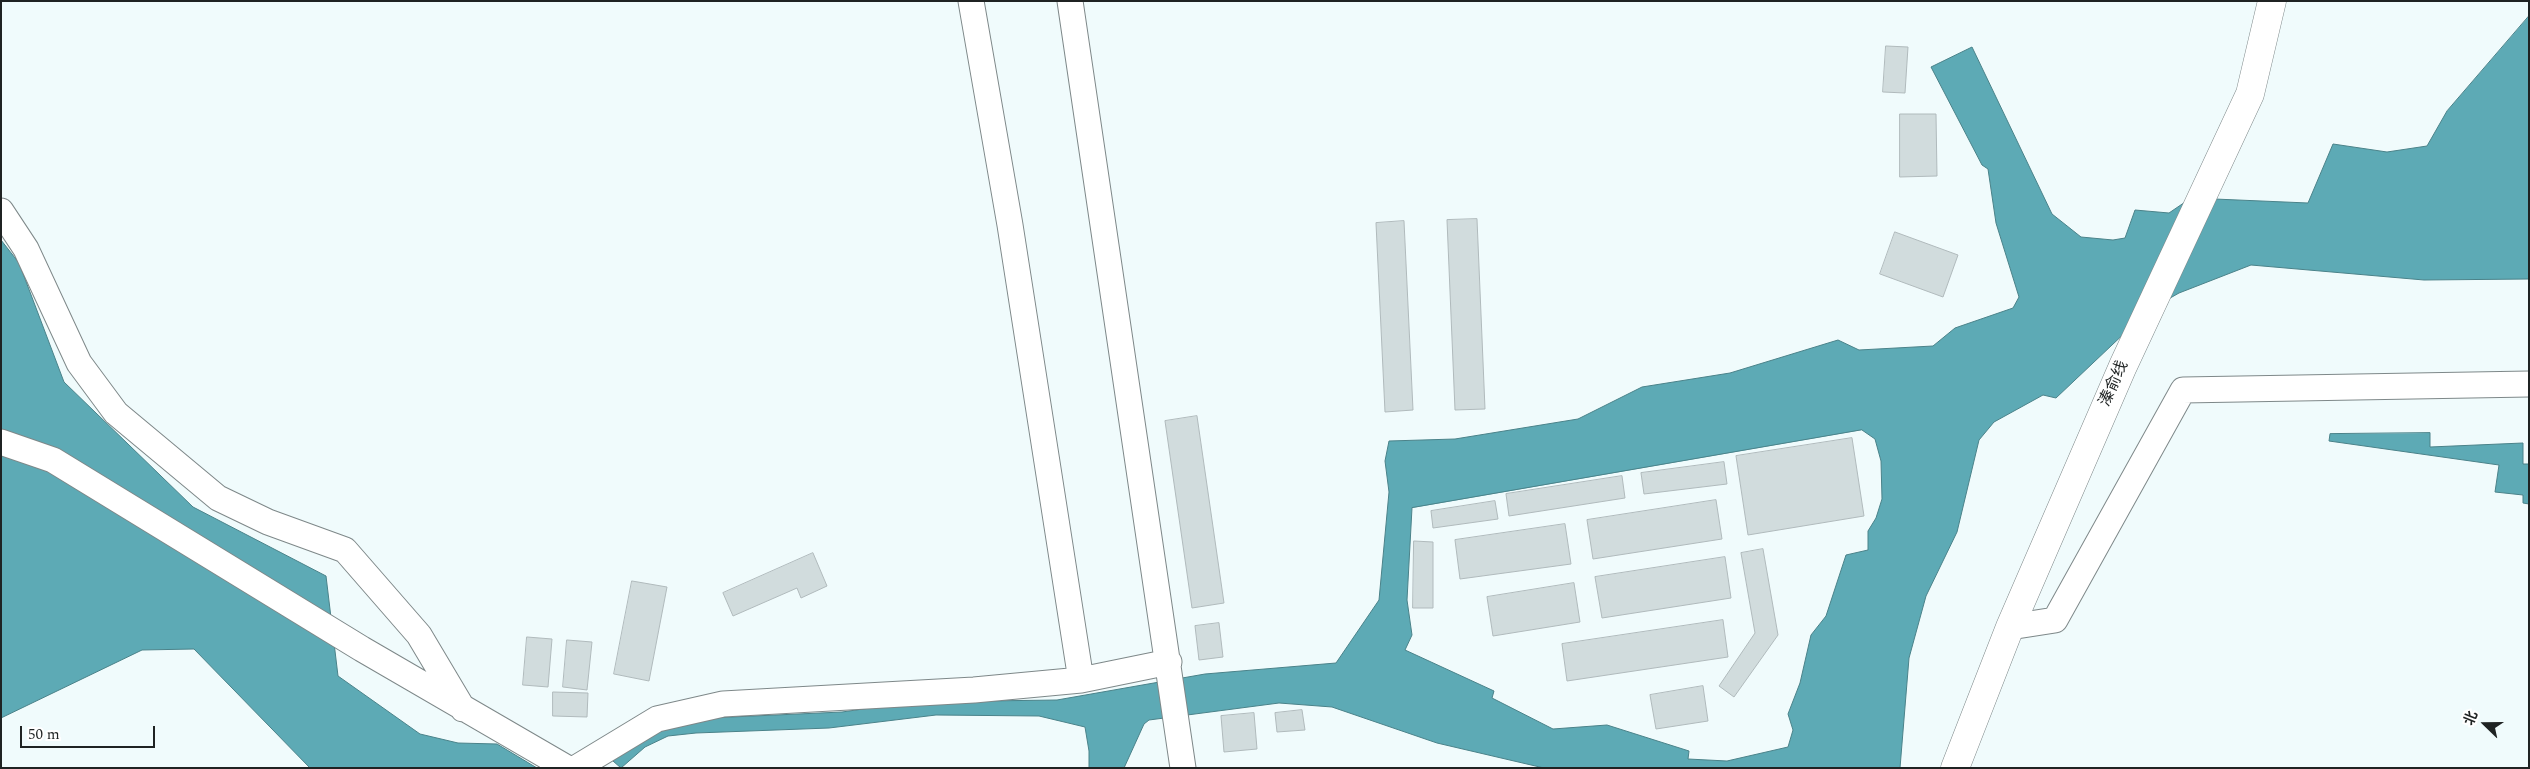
<!DOCTYPE html>
<meta charset="utf-8">
<style>
body{margin:0}
#map{position:relative;width:2530px;height:769px;overflow:hidden;background:#f0fbfc;font-family:Spectral,"Noto Sans SC",serif}
canvas{display:block}
.frame{position:absolute;inset:0;border:2px solid #1f2323;pointer-events:none}
.north{position:absolute;left:2460px;top:699px;width:50px;height:50px;-webkit-text-stroke:4px #fff;paint-order:stroke;rotate:292deg;font-size:14px;font-weight:700;line-height:20px;text-align:center;color:#1f2323}
.north::after{content:'';display:block;margin:auto;width:18px;height:22px;background:#1f2323;clip-path:polygon(50% 0,100% 100%,50% 72%,0 100%)}
.scale{position:absolute;left:20px;top:726px;width:135px;height:22px;box-sizing:border-box;border:2px solid #1f2323;border-top:0;padding-left:6px;font-size:15px;line-height:18px;white-space:nowrap;color:#1f2323;-webkit-text-stroke:4px #fff;paint-order:stroke}
</style>
<div id="map">
<canvas width="2530" height="769"></canvas>
<div class="frame"></div>
<div class="north">北</div>
<div class="scale">50 m</div>
</div>
<script>
const ctx = document.querySelector('canvas').getContext('2d');
ctx.lineJoin = 'round';
function paint(path, color) { ctx.fillStyle = color; ctx.fill(path, 'evenodd'); }
function trace(path, color, width, dash) { ctx.strokeStyle = color; ctx.lineWidth = width; ctx.lineCap = dash ? 'butt' : 'round'; ctx.setLineDash(dash || []); ctx.stroke(path); }
function drawText(font, color, halo, rows, align = 'center') {
  ctx.font = font + ' Spectral,"Noto Sans SC",serif'; ctx.lineWidth = 5; ctx.setLineDash([]); ctx.textBaseline = 'middle'; ctx.strokeStyle = halo; ctx.fillStyle = color; for (const [text, x, y, turn = 0] of rows) {
    ctx.save(); ctx.translate(x, y); ctx.rotate((+turn || 0) * Math.PI / 180); ctx.textAlign = isNaN(turn) ? turn : align; if (halo) ctx.strokeText(text, 0, 0); ctx.fillText(text, 0, 0); ctx.restore();
  }
}
const water = new Path2D(`
 M2529 16V279L2424 280 2251 265 2179 293 2149 310 2056 398 2043 395 1994 422 1979 440 1957 532 1926 596 1909 658 1900 768H1544L1437 743 1332 707 1279 703 1149 720 1144 724 1124 768H1089V751L1085 727 1039 716 936 715 829 728 696 733 668 736 645 747 621 768 613 761 641 729 665 720 842 712 912 702 1057 700 1205 674 1336 663 1379 600 1389 492 1385 461 1389 441 1455 439 1578 419 1642 387 1730 373 1838 340 1859 350 1933 346 1955 328 2013 308 2019 297 1996 223 1988 169 1982 165 1931 67 1972 47 2052 214 2081 237 2113 240 2125 238 2135 210 2169 213 2191 198 2308 203 2333 144 2387 152 2427 146 2447 111ZM1862 430 1875 439 1881 461 1882 499 1876 518 1868 531V550L1846 555 1826 616 1811 635 1800 683 1788 714 1793 730 1788 747 1727 761 1688 759 1689 751 1607 725 1553 729 1492 698 1494 691 1405 650 1412 635 1407 600 1412 508Z
 M1 240 19 263 64 382 193 507 326 576 338 676 420 734 458 743 497 744 537 768H310L194 649 142 650 1 718Z
 M2430 433V447L2523 443V464H2529V504L2523 503V495L2495 492 2499 465 2329 441 2330 434Z`);
const building = new Path2D(`
 M1886 46 1908 47 1905 93 1883 92Z
 M1900 114H1936L1937 176 1900 177Z
 M1477 219 1485 409 1455 410 1447 220Z
 M1404 221 1413 410 1385 412 1376 223Z
 M1895 232 1958 255 1943 297 1880 274Z
 M1197 416 1224 603 1192 608 1165 421Z
 M1852 438 1864 516 1748 535 1736 456Z
 M1724 462 1727 484 1644 494 1641 473Z
 M1622 476 1625 498 1509 516 1506 494Z
 M1716 500 1722 539 1593 559 1587 520Z
 M1495 501 1498 519 1433 528 1431 511Z
 M1565 524 1571 564 1460 579 1455 540Z
 M1414 541 1433 542V608H1413Z
 M1763 549 1778 635 1734 697 1719 686 1755 633 1741 553Z
 M813 553 827 586 801 598 797 588 733 616 723 593Z
 M1725 557 1731 598 1602 618 1595 577Z
 M632 581 667 587 649 681 614 674Z
 M1574 583 1580 622 1493 636 1487 597Z
 M1723 620 1728 657 1567 681 1562 644Z
 M1219 623 1223 657 1199 660 1195 626Z
 M527 637 552 639 548 687 523 685Z
 M567 640 592 642 587 690 563 687Z
 M1703 686 1708 721 1656 729 1650 695Z
 M553 692 588 693 587 717 553 716Z
 M1302 710 1305 730 1277 732 1275 713Z
 M1254 713 1257 749 1224 752 1221 716Z`);
const minor = new Path2D(`
 M971 1 1010 225 1081 680
 M1070 1 1183 768
 M1 211 26 249 79 363 116 413 218 498 268 522 345 550 419 635 463 709
 M1 442 53 460 362 649 567 768
 M2010 627 2055 620 2183 390 2529 384
 M576 768 657 719 723 704 974 690 1081 680 1169 662`);
const major = new Path2D(`
 M1955 768 2010 627 2123 366 2250 94 2272 1`);
const streetNames = [
 ["溱俞线",2115,384,-66]
];
paint(water, '#5daab5');
trace(water, '#4a8289', 1);
paint(building, '#d1dcdd');
trace(building, '#b0babc', 1);
trace(minor, '#7e8889', 27);
trace(major, '#7e8889', 29);
trace(minor, '#fff', 25);
trace(major, '#fff', 28);
drawText('16px', '#1f2323', '#fff', streetNames);
</script>
